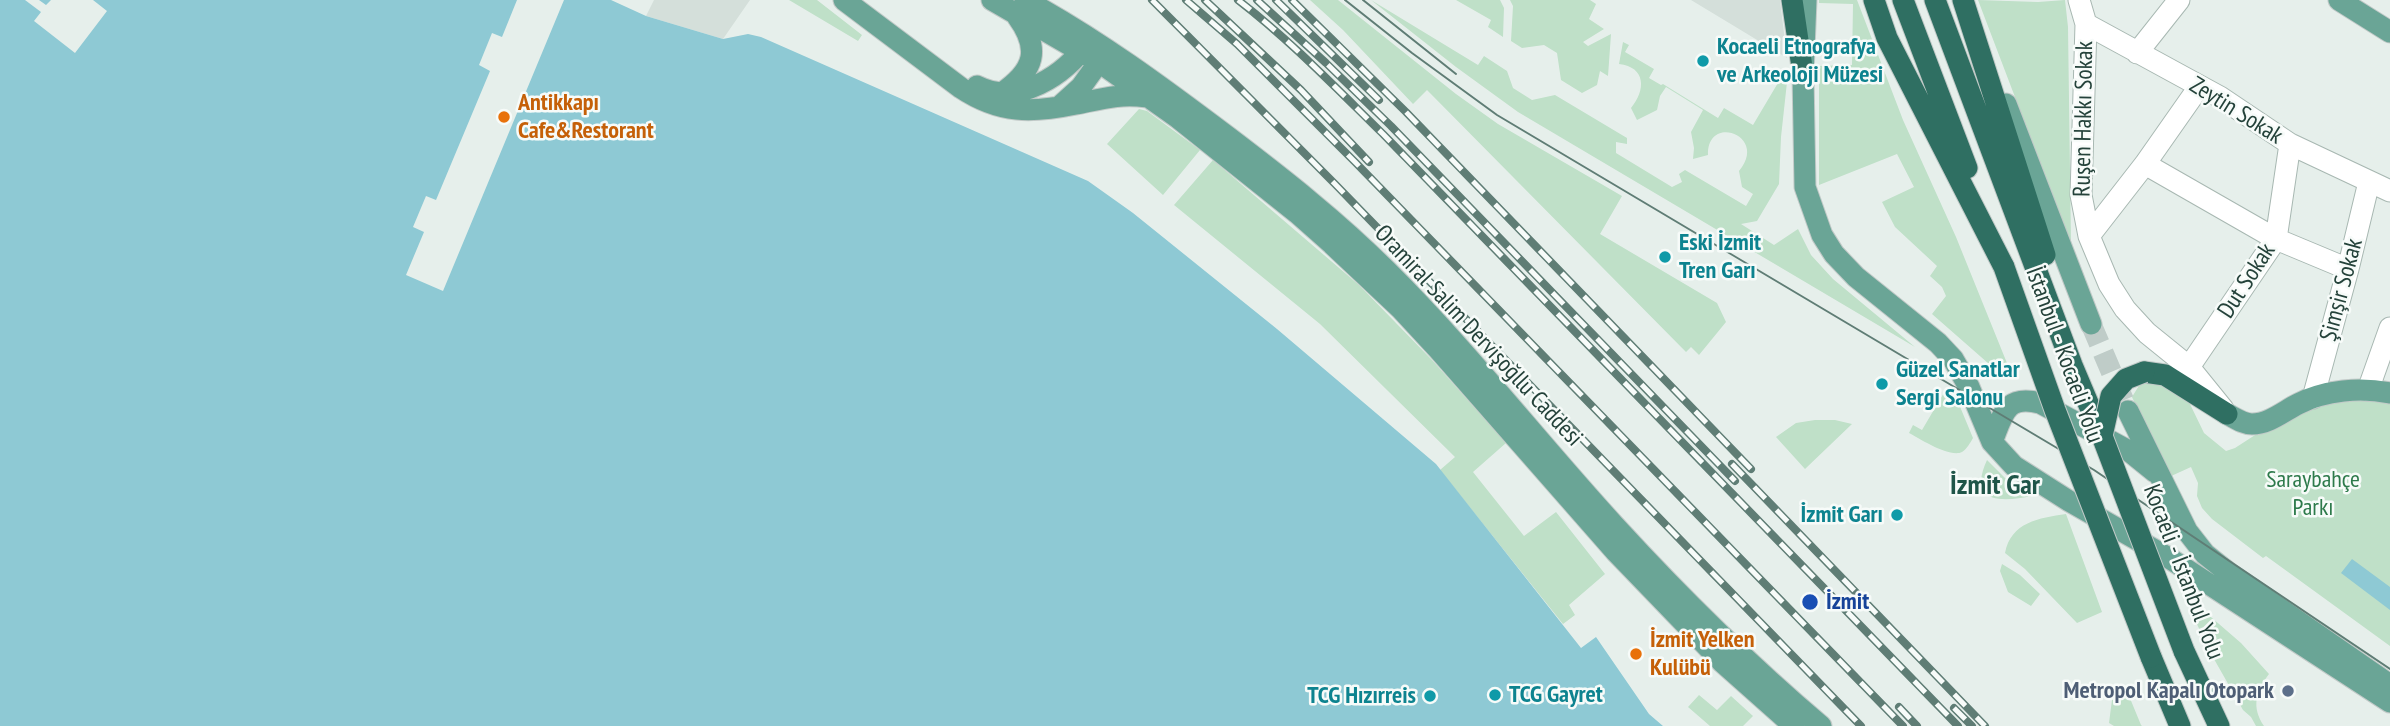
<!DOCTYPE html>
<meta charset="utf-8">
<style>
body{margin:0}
canvas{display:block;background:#e6efeb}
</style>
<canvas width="2390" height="726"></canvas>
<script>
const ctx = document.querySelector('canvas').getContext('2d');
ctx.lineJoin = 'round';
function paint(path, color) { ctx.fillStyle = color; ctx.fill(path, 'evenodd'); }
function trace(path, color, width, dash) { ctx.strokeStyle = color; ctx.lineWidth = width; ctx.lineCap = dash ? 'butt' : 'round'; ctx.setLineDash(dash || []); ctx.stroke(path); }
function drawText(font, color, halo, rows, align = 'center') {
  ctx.font = font + ' "PT Sans Narrow",sans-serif'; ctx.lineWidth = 5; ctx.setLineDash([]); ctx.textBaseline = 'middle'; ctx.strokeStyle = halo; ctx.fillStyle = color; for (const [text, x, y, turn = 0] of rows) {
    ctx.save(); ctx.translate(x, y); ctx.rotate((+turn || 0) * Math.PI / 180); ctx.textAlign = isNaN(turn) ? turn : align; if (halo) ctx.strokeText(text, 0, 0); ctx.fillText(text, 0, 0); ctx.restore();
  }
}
const built = new Path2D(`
 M654 0H750L723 39 646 16Z
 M1691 0H1780L1787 58Z`);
const green = new Path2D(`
 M789 0H817L862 35 858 41Z
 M1310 0H1338L1456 94 1498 124 1622 196 1600 234 1717 303 1726 322 1699 355 1691 347 1686 352 1427 90 1413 104 1343 30Z
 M1371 0 1478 65 1484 56 1507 71 1513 88 1532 100 1555 95 1627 138V144L1616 142V153L1672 187 1682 182 1679 174 1685 170 1746 206 1753 194 1742 187 1739 171C1769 136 1707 113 1708 155L1693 159 1694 148 1691 132 1703 110 1666 87 1660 96 1657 110 1637 120 1631 108C1646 90 1646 67 1619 64L1623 42 1629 45 1625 52 1654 69 1649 78 1661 85 1663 84 1718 118 1724 108 1753 125 1785 71 1788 73 1781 137 1779 184 1757 221 1741 224 1774 245 1798 229 1811 255 1833 279 1915 347 1518 112 1456 67Z
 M1456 0H1500L1504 8 1503 37 1488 27 1491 20Z
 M1510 0H1590L1596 4 1589 19 1604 29 1583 42 1588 46 1611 34 1608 76 1600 71 1597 85 1582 93 1561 80 1557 53 1544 45 1522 48 1511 41 1513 6Z
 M1819 0H1857L1903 120 1956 237 2013 378 2005 377 1997 371 1932 314 1946 296 1942 287 1930 276 1937 266 1895 227 1882 202 1914 187 1897 154 1819 185V66L1852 65 1853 4 1819 3Z
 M1978 0 2038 2 2065 0 2068 27 2071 244Z
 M1139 109 1147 111 1200 150 1163 195 1107 144Z
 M1213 160 1359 285 1432 360 1506 443 1473 472 1524 536 1556 512 1605 574 1569 605 1575 615 1563 624 1440 470 1455 457 1320 324 1174 205Z
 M2147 381H2157L2189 402 2204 433 2226 451 2235 448 2269 426 2313 407 2356 399 2390 403V646L2266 556 2263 558 2212 519 2202 508 2197 496 2198 483 2191 467 2169 477 2132 397 2140 384Z
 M1945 391 1956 397 1973 438C1970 443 1967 449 1962 452 1950 458 1920 439 1909 433L1913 425 1922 430Z
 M1815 420H1835L1852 424 1805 469 1776 437 1796 423Z
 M1987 460 2005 478 2032 496C2002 502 1967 504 1987 460Z
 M2066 514 2102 612 2077 623 2025 569 2005 553C2011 522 2039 518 2066 514Z
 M2002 564 2020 575 2040 594 2031 606 2008 592 2000 571Z
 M2182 592 2241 643 2269 674C2256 691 2251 707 2264 726H2256L2251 717 2243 710 2210 652Z
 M2127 691 2141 725 2142 726H2114L2109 723 2113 692Z
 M1699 695 1717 710 1731 696 1753 716 1743 726H1710L1688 707Z`);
const water = new Path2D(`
 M0 0H611L646 16 723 39 748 34 761 37 1088 181 1133 213 1277 329 1436 464 1581 648 1596 637 1649 714 1663 726H0Z
 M2352 559 2390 587V610L2341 573Z`);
const pier = new Path2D(`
 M25 0H39L46 5 51 0H93L107 11 75 53 34 21 41 12Z
 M517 0H564L443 291 406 275 424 232 413 227 426 196 436 200 490 71 479 65 492 33 502 37Z`);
const majorTunnel = new Path2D(`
 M2091 324 2128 411`);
const minor = new Path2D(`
 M2079 0 2086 24 2081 195 2089 236 2109 284 2125 309 2147 333 2189 367 2223 409
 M2086 24 2220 97 2290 144 2390 191
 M2137 53 2179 0
 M2145 164 2276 239 2348 269
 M2089 236 2145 164 2199 87
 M2189 367 2276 239 2290 144
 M2368 390 2390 328
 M2313 398 2348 269 2369 182`);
const major = new Path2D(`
 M844 0 961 88C1000 114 1032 113 1076 104 1101 99 1121 93 1146 97
 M992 0 1099 62 1178 118 1297 213 1332 244 1401 309 1438 349 1616 552 1723 663 1794 726
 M1025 0C1097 39 1163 88 1228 137 1282 178 1337 221 1386 270 1467 350 1537 441 1614 525 1679 596 1748 664 1821 726
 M1806 0 1803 74 1805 187 1822 235 1834 254 1856 277 1938 343 1953 359 1969 387 1992 442 2014 466 2069 501 2169 558 2390 702
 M2339 0 2390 32
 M977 86C1018 107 1065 75 1089 41
 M1002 93C1035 70 1041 49 1017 16
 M2006 104 2091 324
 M1060 106 1081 87 1106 52
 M2128 411 2187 531 2205 554 2230 574 2390 685
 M2227 414C2235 418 2243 424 2252 424 2269 424 2284 411 2298 404 2325 390 2361 387 2390 393
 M1992 442C2003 415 2005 394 2040 403L2129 451 2155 472`);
const highway = new Path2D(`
 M1792 0 1803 74
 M1874 0 1887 38 2004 267
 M1903 0 1967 168
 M1935 0 2072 365 2102 436
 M1963 0 2045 255
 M2144 372 2165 375 2227 414
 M2184 651 2219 726
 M2151 657 2180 726`);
const tram = new Path2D(`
 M1345 0 1412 53 1497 115 2094 470 2390 669
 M1363 0 1456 74`);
const rail = new Path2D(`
 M1152 0 1335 184 1861 726
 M1186 0 1237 44 1356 163 1903 726
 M1205 0 1301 90 1369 162
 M1238 0C1290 40 1336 88 1383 134L1958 726
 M1257 0 1326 63 1391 126 1735 481
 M1276 0 1379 100
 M1292 0 1406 112 1751 469
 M1732 464 1985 726
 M1899 707 1917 726
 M1954 708 1972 726`);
const highwayBridge = new Path2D(`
 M2004 267 2055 410 2151 657
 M2144 372 2126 379 2111 396 2102 436 2184 651`);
const markers = [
 [1703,61,7,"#0f9aa8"],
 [504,117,7,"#e8710a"],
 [1665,257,7,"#0f9aa8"],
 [1882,384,7,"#0f9aa8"],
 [1897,515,7,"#0f9aa8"],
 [1810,602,9,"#1a4fb4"],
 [1636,654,7,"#e8710a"],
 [2288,691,7,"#5c6f8a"],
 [1495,695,7,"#0f9aa8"],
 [1430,696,7,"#0f9aa8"]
];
const cultureNames = [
 ["Kocaeli Etnografya",1717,47],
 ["ve Arkeoloji Müzesi",1717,75],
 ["Eski İzmit",1679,243],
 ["Tren Garı",1679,271],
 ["Güzel Sanatlar",1896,370],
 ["Sergi Salonu",1896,398],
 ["İzmit Garı",1883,515,"right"],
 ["TCG Gayret",1509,695],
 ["TCG Hızırreis",1416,696,"right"]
];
const foodNames = [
 ["Antikkapı",518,103],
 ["Cafe&Restorant",518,131],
 ["İzmit Yelken",1650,640],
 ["Kulübü",1650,668]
];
const streetNames = [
 ["Zeytin Sokak",2236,111,32],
 ["Ruşen Hakkı Sokak",2084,119,-89],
 ["Dut Sokak",2247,281,-57],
 ["Şimşir Sokak",2342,290,-75],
 ["Oramiral Salim Dervişoğllu Caddesi",1478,336,47],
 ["İstanbul - Kocaeli Yolu",2064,355,70],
 ["Kocaeli - İstanbul Yolu",2183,572,69]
];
const parkNames = [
 ["Saraybahçe",2313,480],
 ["Parkı",2313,508]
];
const transitNames = [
 ["İzmit",1826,602]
];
const serviceNames = [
 ["Metropol Kapalı Otopark",2274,691]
];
const quarterNames = [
 ["İzmit Gar",1995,486]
];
paint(built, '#d4dfda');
paint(green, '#bfe0c8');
paint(water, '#8ec9d4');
paint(pier, '#e6efeb');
trace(majorTunnel, '#bfccc8', 21, [21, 10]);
trace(minor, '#a8b8b2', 23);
trace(major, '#c2cac8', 23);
trace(highway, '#c2cac8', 23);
trace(minor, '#fff', 21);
trace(major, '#6aa596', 21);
trace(highway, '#2f6f62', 21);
trace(tram, '#5f7d75', 2);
trace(rail, '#5f7d75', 8);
trace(rail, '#f7fbf9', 5, [16]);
trace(highwayBridge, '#c2cac8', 23, []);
trace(highwayBridge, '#2f6f62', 21);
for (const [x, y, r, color] of markers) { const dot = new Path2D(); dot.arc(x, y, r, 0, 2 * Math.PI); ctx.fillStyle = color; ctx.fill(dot); trace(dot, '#f7fbf9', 2.5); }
drawText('bold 24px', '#0d838f', '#f7fbf9', cultureNames, 'left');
drawText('bold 24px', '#c56008', '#f7fbf9', foodNames, 'left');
drawText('24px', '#24423a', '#f7fbf9', streetNames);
drawText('24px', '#2d7a4b', '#f7fbf9', parkNames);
drawText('bold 24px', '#164399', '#f7fbf9', transitNames, 'left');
drawText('bold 24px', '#4e5e75', '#f7fbf9', serviceNames, 'right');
drawText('bold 28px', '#1f5548', '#f7fbf9', quarterNames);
</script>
